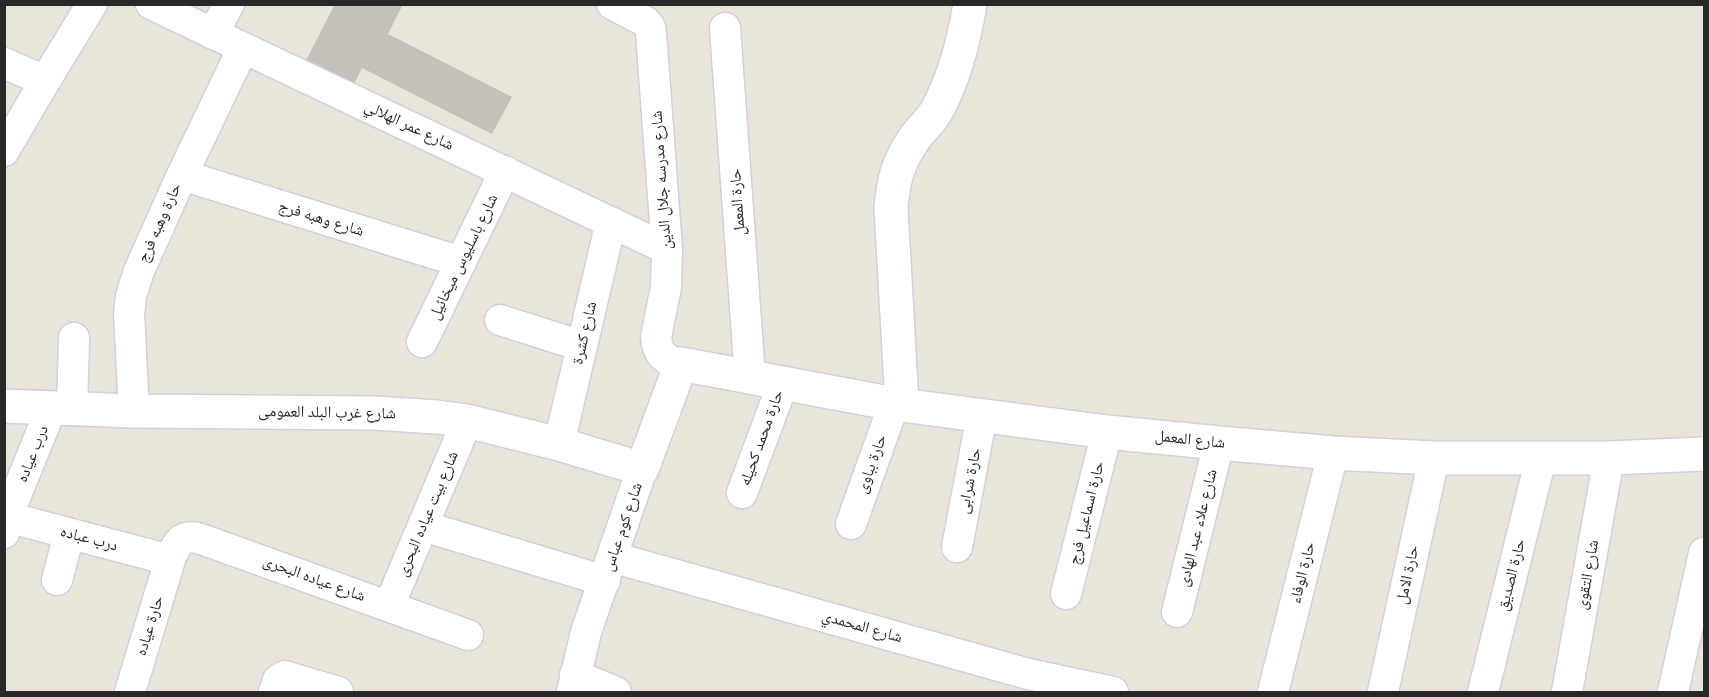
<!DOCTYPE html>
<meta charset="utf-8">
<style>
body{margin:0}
#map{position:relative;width:1709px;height:697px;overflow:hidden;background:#e9e5da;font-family:"Archivo Narrow",sans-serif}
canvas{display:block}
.frame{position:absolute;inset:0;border:6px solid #282828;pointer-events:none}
</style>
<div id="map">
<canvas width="1709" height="697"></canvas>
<div class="frame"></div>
</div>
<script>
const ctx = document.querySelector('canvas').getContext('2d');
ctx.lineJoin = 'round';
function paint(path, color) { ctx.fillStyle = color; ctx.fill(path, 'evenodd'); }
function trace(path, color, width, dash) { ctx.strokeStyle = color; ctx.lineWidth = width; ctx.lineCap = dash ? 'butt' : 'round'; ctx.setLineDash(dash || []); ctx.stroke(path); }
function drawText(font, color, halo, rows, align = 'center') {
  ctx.font = font + ' "Archivo Narrow","Noto Naskh Arabic",sans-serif'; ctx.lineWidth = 6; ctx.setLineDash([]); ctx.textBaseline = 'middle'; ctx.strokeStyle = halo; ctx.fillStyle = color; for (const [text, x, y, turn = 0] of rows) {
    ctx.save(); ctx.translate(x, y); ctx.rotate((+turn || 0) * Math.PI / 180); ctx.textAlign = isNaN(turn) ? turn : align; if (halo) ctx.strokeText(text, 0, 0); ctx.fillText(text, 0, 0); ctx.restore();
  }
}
const building = new Path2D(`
 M335 4H403L388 34 512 97 492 134 362 68 349 94 301 70Z`);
const minor = new Path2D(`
 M151 4 667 249
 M612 4 646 22 650 27 651 33 667 249 666 287 656 337C657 353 665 361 681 364
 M725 28 750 377
 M213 34 229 4
 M4 63 45 81
 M4 151 45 81 92 4
 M182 175 461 262
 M500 320 582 346
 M422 342 505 171
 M72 410 74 338
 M134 411 129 314 131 296 139 271 182 175 243 48
 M559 444 611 222
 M742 493 783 383
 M7 517 170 560
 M851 524 894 404
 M423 526 605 581
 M4 533 7 517 51 409
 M957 547 982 415
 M612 557 1028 674 1113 692
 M57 580 69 534
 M1066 594 1107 432
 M389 606 467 421
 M1177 612 1219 443
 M575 675 616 692
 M130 692 170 560C176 544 181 533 201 539L468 635
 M274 692 278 680 284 676 338 692
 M572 692 586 632 642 469
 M1273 692 1333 453
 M1383 692 1434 458
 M1483 692 1541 458
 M1567 692 1609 458
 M1673 692 1704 553`);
const tertiary = new Path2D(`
 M902 405 891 208C893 181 898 162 914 139 921 129 931 121 937 110 955 77 964 41 970 4
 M4 406 134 411 375 413 437 417 467 421 559 444 642 469 681 364 894 404 1107 432 1219 443 1333 453 1434 458H1609L1704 454`);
const streetNames = [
 ["شارع عمر الهلالي",409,126,25],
 ["شارع مدرسه جلال الدين",662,180,-94],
 ["حارة المعمل",738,202,-94],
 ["شارع وهبه فرج",321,219,17],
 ["حارة وهبه فرج",160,223,-66],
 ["شارع باسليوس ميخائيل",464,257,-64],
 ["شارع كشرة",585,333,-77],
 ["شارع غرب البلد العمومى",327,413,1],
 ["حارة محمد كحيله",762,438,-70],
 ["شارع المعمل",1190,440,6],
 ["درب عياده",33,454,-68],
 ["حارة بباوى",872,464,-70],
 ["حارة شرابى",970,481,-79],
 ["حارة اسماعيل فرج",1087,513,-76],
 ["شارع بيت عياده البحرى",428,514,-67],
 ["شارع كوم عباس",623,527,-71],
 ["شارع علاء عبد الهادى",1198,528,-76],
 ["درب عباده",89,539,15],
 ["حارة الوفاء",1303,573,-76],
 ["حارة الامل",1408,575,-78],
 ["حارة الصديق",1512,575,-76],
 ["شارع التقوى",1588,575,-80],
 ["شارع عياده البحرى",314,579,20],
 ["حارة عياده",150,626,-73],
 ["شارع المحمدي",862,627,16]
];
paint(building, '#c4c1ba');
trace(minor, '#d0d0df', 33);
trace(tertiary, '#d0d0df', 36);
trace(minor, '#fff', 30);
trace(tertiary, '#fff', 33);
drawText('16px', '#282828', '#fff', streetNames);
</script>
